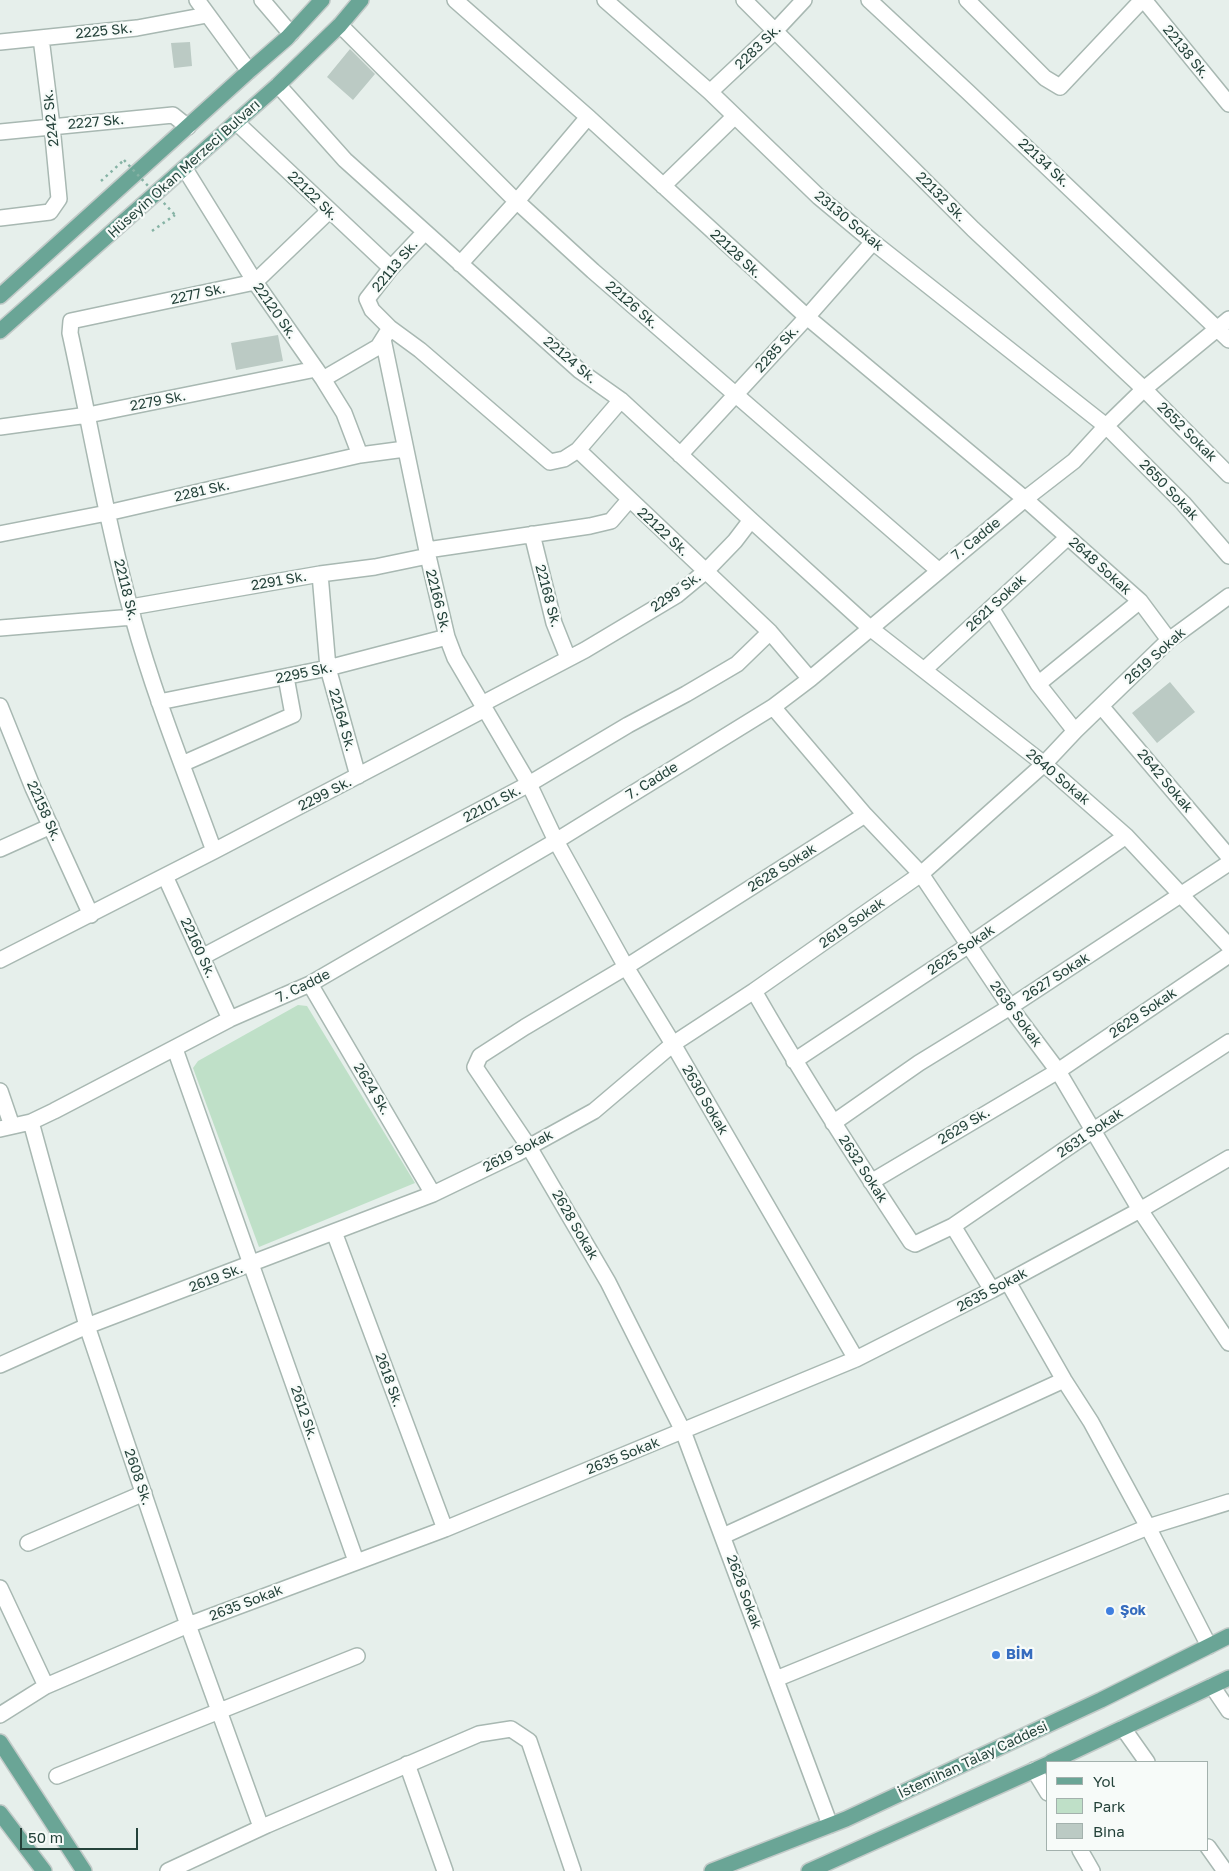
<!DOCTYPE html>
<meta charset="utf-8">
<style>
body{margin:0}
#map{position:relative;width:1229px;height:1871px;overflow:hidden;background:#e6efeb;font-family:"Golos Text",sans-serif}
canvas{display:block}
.legend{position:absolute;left:1046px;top:1761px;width:162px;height:90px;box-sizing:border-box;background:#f7fbf9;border:1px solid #a3b1ad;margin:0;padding:6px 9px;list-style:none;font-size:15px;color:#24423a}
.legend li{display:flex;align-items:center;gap:10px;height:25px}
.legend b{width:25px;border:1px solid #a3b1ad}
.scale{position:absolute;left:20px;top:1828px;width:118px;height:22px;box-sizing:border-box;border:2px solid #24423a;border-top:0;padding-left:6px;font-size:15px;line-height:18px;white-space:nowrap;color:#24423a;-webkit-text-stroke:4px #f7fbf9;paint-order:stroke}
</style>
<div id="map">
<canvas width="1229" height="1871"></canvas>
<ul class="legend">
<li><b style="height:6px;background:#6aa596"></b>Yol</li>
<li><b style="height:14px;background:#bfe0c8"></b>Park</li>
<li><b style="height:14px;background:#bbcac4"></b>Bina</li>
</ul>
<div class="scale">50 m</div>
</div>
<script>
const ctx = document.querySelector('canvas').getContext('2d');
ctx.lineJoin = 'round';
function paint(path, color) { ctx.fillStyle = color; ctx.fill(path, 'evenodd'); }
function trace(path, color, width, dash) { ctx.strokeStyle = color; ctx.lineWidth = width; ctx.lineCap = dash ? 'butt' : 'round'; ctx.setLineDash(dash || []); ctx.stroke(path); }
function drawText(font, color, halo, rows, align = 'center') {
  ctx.font = font + ' "Golos Text",sans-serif'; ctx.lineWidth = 4.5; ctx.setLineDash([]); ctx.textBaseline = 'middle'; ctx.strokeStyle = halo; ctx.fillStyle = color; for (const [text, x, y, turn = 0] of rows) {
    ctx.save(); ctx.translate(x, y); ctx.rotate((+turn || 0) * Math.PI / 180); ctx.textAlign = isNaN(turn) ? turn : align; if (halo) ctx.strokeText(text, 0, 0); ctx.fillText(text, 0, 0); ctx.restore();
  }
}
const green = new Path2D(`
 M298 1005 307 1006 415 1183 259 1247 193 1068 198 1061Z`);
const building = new Path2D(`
 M190 42 192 66 174 68 171 43Z
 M350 49 375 74 353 100 327 77Z
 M278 335 283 361 236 370 231 343Z
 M1170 682 1195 712 1157 743 1132 713Z`);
const path = new Path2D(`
 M101 181 124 160
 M152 231 175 215`);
const minor = new Path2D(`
 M197 0 249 71
 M262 0 291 34
 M455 0 588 117 807 317 1025 499 1140 601 1169 640
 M605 0 710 92 819 197 873 242 1106 426 1183 503 1229 556
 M744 0 973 229 1144 389 1229 475
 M869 0 968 92 1229 340
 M967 0 1045 78 1060 87 1142 0
 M1144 0 1229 104
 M340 25 511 196 593 271 938 570
 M0 42 137 28 207 15
 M278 85 345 160 580 371 621 400 751 520 870 628 1044 764 1126 836 1229 946
 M710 92 775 31 804 0
 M236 122 391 268
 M0 132 173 115 188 127
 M185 169 255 282 323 379 344 413 360 455
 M663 186 735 116
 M0 218 50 212 59 199 52 126 41 38
 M460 264 517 201 588 117
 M390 328 420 350 550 462 564 459 578 450 621 400
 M383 339 428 556 447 637 455 658 529 784 556 841 626 967 673 1044 856 1359
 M323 379 378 347 390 328 372 310 367 299 391 268 425 232
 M0 427 88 415 316 369
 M578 450 770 632 810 679
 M680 455 807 317 873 242
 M0 534 107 513 360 455 405 449
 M532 534 554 623 568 658
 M427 550 590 526 611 521 629 500
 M320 574 328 668 358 776
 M131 607 320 574 375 567 428 556
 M991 608 1038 684 1075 731
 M0 628 133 617
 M925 669 1068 537
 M1038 684 1140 601
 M159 702 328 668 447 637
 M482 704 585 650 677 595 706 571 735 541 751 520
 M0 706 33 788 91 915
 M1101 706 1229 857
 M773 707 865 815 921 874 1010 1007 1058 1071 1140 1210 1229 1343
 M182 764 293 715 286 677
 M0 849 51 826
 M214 851C186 774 155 698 133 618 107 525 91 428 70 333L71 321 255 282 329 211
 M165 876 230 1019
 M202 957 529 784 628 725 686 694 737 664 770 632
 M0 960 214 851 485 709
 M310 984 433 1194
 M754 991C803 1077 856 1159 911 1242L915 1244 953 1226 1092 1131 1229 1042
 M175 1049 356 1561
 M794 1061 969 945 1126 836
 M0 1091 12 1126
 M31 1122 87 1326 188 1625 261 1827
 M833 1123 919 1063 1010 1007 1229 863
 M0 1129 31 1122 54 1111 230 1019 310 984 556 841 773 707 810 679 1025 499 1074 461 1106 426 1144 389 1229 319
 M871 1182 1058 1071 1229 955
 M953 1226 992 1290
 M334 1232 445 1529
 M1008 1282 1064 1380 1091 1422 1148 1527 1209 1646
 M0 1365 87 1326 433 1194 516 1154 594 1111 673 1044 754 991 921 874 1044 764 1075 731 1169 640 1229 596
 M723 1536 1064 1380
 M28 1543 144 1493
 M0 1588 46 1686
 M776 1679 1148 1527 1229 1502
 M1212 1686 1229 1711
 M0 1715 46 1686 188 1625 445 1529 856 1359 992 1290 1140 1210 1229 1158
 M1123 1728 1147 1762
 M407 1764 445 1871
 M1034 1770 1048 1793
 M57 1776 357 1656
 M830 1825 683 1431 608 1282 529 1147 475 1067 480 1056 525 1027 626 967 865 815
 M1208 1847 1225 1871
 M1080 1850 1092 1871
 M168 1871 267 1825 479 1734 511 1729 529 1741 573 1871`);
const major = new Path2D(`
 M0 296 249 71 287 38 322 0
 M0 331 278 85 340 25 361 0
 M0 1742 84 1871
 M1051 1762 1229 1678
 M0 1813 44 1871
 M712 1871 846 1819 1101 1700 1229 1636
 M809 1871 1048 1764`);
const pathBridge = new Path2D(`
 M124 160 175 215`);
const markers = [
 [1110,1611,5,"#3f7fe0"],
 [996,1655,5,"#3f7fe0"]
];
const streetNames = [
 ["2225 Sk.",104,31,-6],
 ["2283 Sk.",758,47,-44],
 ["22138 Sk.",1186,52,51],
 ["2242 Sk.",51,118,-96],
 ["2227 Sk.",96,122,-5],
 ["22134 Sk.",1044,163,43],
 ["Hüseyin Okan Merzeci Bulvarı",184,169,-42],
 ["22122 Sk.",313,196,44],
 ["22132 Sk.",941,197,45],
 ["23130 Sokak",849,221,40],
 ["22128 Sk.",736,254,43],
 ["22113 Sk.",395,266,-50],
 ["2277 Sk.",198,294,-12],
 ["22126 Sk.",632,305,41],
 ["22120 Sk.",275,311,55],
 ["2285 Sk.",777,349,-48],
 ["22124 Sk.",570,360,40],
 ["2279 Sk.",158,401,-11],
 ["2652 Sokak",1187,432,45],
 ["2650 Sokak",1169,490,46],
 ["2281 Sk.",202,491,-13],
 ["22122 Sk.",663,532,43],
 ["7. Cadde",976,539,-39],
 ["2648 Sokak",1100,566,42],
 ["2291 Sk.",279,581,-10],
 ["22118 Sk.",126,590,76],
 ["2299 Sk.",676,592,-35],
 ["22168 Sk.",548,596,75],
 ["22166 Sk.",438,601,76],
 ["2621 Sokak",996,603,-43],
 ["2619 Sokak",1155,656,-42],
 ["2295 Sk.",304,673,-12],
 ["22164 Sk.",342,720,74],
 ["2640 Sokak",1058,777,40],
 ["7. Cadde",652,781,-32],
 ["2642 Sokak",1165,781,50],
 ["2299 Sk.",325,794,-27],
 ["22101 Sk.",492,804,-28],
 ["22158 Sk.",44,811,66],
 ["2628 Sokak",782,868,-32],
 ["2619 Sokak",852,923,-35],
 ["22160 Sk.",198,948,65],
 ["2625 Sokak",961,950,-34],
 ["2627 Sokak",1056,977,-33],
 ["7. Cadde",303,986,-26],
 ["2629 Sokak",1143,1013,-34],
 ["2636 Sokak",1016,1014,54],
 ["2624 Sk.",372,1089,59],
 ["2630 Sokak",705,1100,60],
 ["2629 Sk.",964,1126,-31],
 ["2631 Sokak",1090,1133,-34],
 ["2619 Sokak",518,1151,-27],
 ["2632 Sokak",863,1169,57],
 ["2628 Sokak",575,1225,60],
 ["2619 Sk.",216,1278,-21],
 ["2635 Sokak",992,1290,-28],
 ["2618 Sk.",389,1380,70],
 ["2612 Sk.",304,1413,71],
 ["2635 Sokak",623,1456,-22],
 ["2608 Sk.",138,1477,71],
 ["2628 Sokak",744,1592,70],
 ["2635 Sokak",246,1603,-21],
 ["İstemihan Talay Caddesi",973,1760,-25]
];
const shopNames = [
 ["Şok",1120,1611],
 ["BİM",1006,1655]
];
paint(green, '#bfe0c8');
paint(building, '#bbcac4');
trace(minor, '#a8b8b2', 18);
trace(major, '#c2cac8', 18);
trace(path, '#86b3a5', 2.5, [2.5, 4]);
trace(minor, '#fff', 15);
trace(major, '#6aa596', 15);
trace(pathBridge, '#86b3a5', 2.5, [2.5, 4]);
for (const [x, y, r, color] of markers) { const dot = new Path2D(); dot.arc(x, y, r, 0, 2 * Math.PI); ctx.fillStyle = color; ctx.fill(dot); trace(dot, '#f7fbf9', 2); }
drawText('14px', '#24423a', '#f7fbf9', streetNames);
drawText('bold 14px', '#366cbe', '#f7fbf9', shopNames, 'left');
</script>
